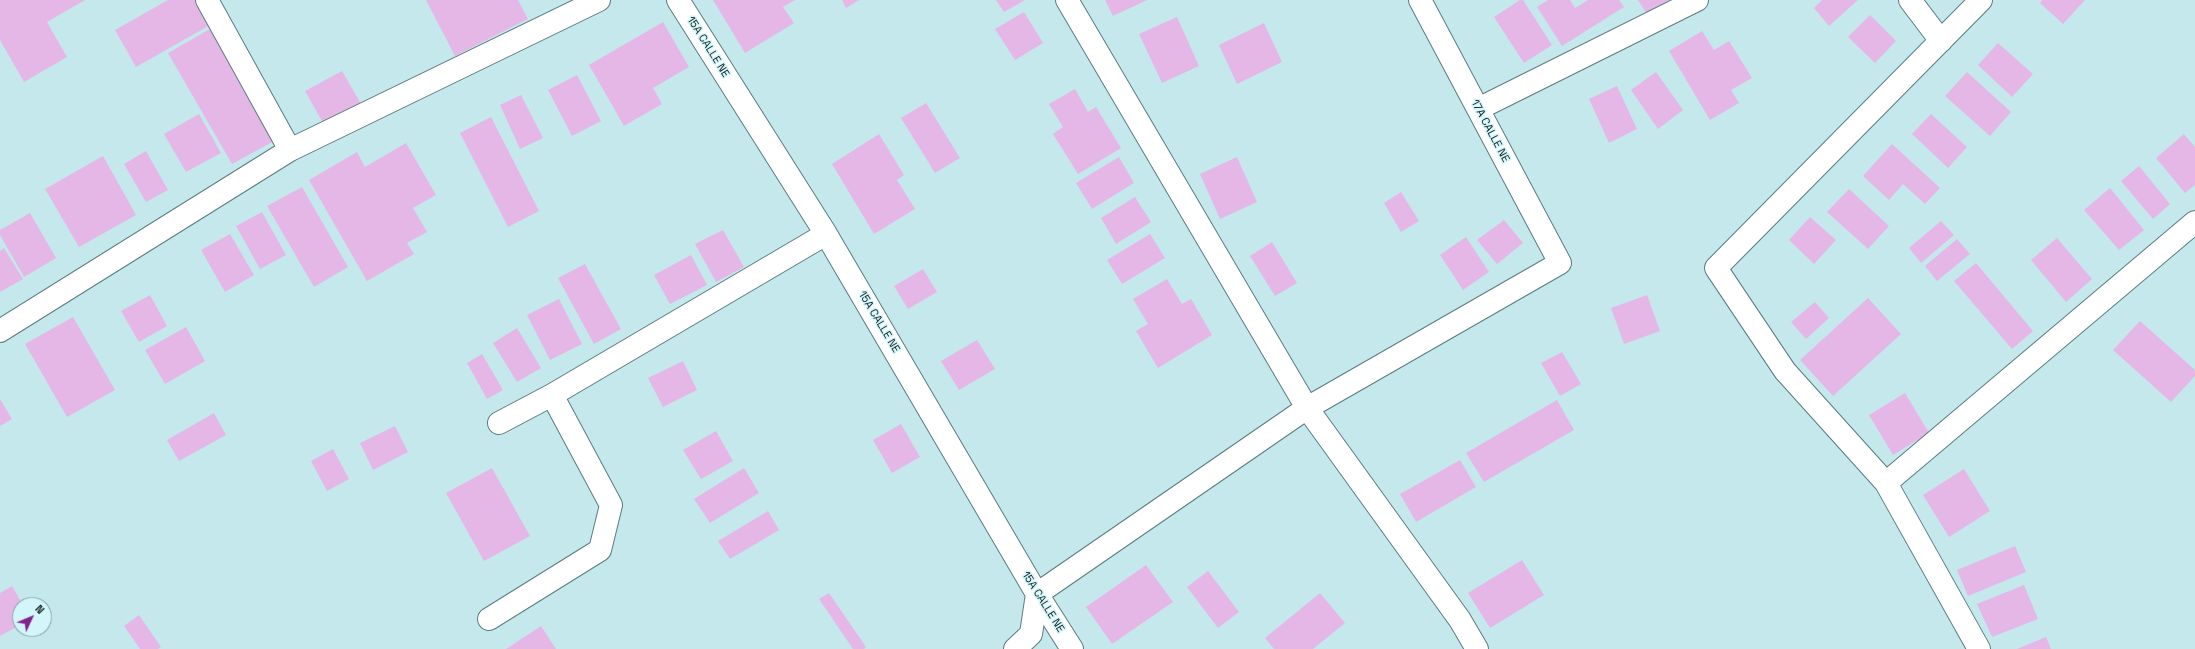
<!DOCTYPE html>
<style>
body{margin:0}
#map{position:relative;width:2195px;height:649px;overflow:hidden;background:#c5e8ec;font-family:"Space Grotesk",sans-serif}
canvas{display:block}
.north{position:absolute;left:12px;top:597px;width:40px;height:40px;box-sizing:border-box;background:#d2f6fa;border:1px solid #86a1a4;border-radius:50%;rotate:46deg;font-size:11px;font-weight:700;line-height:16px;text-align:center;color:#132122}
.north::after{content:'';display:block;margin:auto;width:14px;height:18px;background:#85238c;clip-path:polygon(50% 0,100% 100%,50% 72%,0 100%)}
</style>
<div id="map">
<canvas width="2195" height="649"></canvas>
<div class="north">N</div>
</div>
<script>
const ctx = document.querySelector('canvas').getContext('2d');
ctx.lineJoin = 'round';
function paint(path, color) { ctx.fillStyle = color; ctx.fill(path, 'evenodd'); }
function trace(path, color, width, dash) { ctx.strokeStyle = color; ctx.lineWidth = width; ctx.lineCap = dash ? 'butt' : 'round'; ctx.setLineDash(dash || []); ctx.stroke(path); }
function drawText(font, color, halo, rows, align = 'center') {
  ctx.font = font + ' "Space Grotesk",sans-serif'; ctx.lineWidth = 3; ctx.setLineDash([]); ctx.textBaseline = 'middle'; ctx.strokeStyle = halo; ctx.fillStyle = color; for (const [text, x, y, turn = 0] of rows) {
    ctx.save(); ctx.translate(x, y); ctx.rotate((+turn || 0) * Math.PI / 180); ctx.textAlign = isNaN(turn) ? turn : align; if (halo) ctx.strokeText(text, 0, 0); ctx.fillText(text, 0, 0); ctx.restore();
  }
}
const building = new Path2D(`
 M0 0H85L47 22 67 57 24 82 0 40Z
 M168 0H196L210 25 136 67 115 30Z
 M426 0H518L528 19 455 56Z
 M713 0H795L783 7 794 23 745 53Z
 M842 0H859L846 8Z
 M996 0H1025L1004 12Z
 M1105 0H1147L1113 16Z
 M1520 0H1523L1552 45 1524 63 1494 17Z
 M1548 0H1570L1575 8 1588 0H1619L1624 7 1562 46 1537 7Z
 M1638 0H1679L1650 19Z
 M1822 0H1858L1829 26 1814 8Z
 M2042 0H2085L2063 24 2040 3Z
 M1024 12 1043 43 1015 60 995 29Z
 M1870 15 1896 41 1875 63 1848 37Z
 M1177 17 1199 66 1162 83 1139 34Z
 M663 22 689 67 653 88 662 104 624 126 589 65Z
 M1264 23 1282 62 1237 84 1219 45Z
 M210 29 274 141 232 164 168 53Z
 M1702 31 1714 50 1729 41 1752 78 1731 90 1739 103 1710 120 1669 51Z
 M1998 43 2033 74 2012 97 1978 65Z
 M342 71 364 109 327 130 305 91Z
 M1656 72 1683 110 1658 129 1631 90Z
 M1967 72 2011 112 1990 136 1945 96Z
 M577 75 601 121 572 136 548 90Z
 M1617 86 1637 129 1609 143 1589 99Z
 M1075 89 1088 112 1096 107 1121 148 1078 174 1053 134 1063 127 1049 104Z
 M521 95 543 138 520 149 500 105Z
 M926 103 960 158 935 173 901 118Z
 M199 114 221 153 186 172 164 134Z
 M1931 114 1967 147 1948 168 1912 134Z
 M491 117 539 211 508 227 460 133Z
 M879 134 904 175 897 180 915 209 874 234 832 164Z
 M2184 134 2195 147V185L2185 193 2156 158Z
 M406 143 436 195 413 208 427 232 407 243 414 254 367 281 309 180 357 152 365 167Z
 M1892 144 1940 188 1925 204 1903 184 1889 200 1863 176Z
 M146 151 168 190 146 202 124 164Z
 M103 156 136 215 79 247 45 189Z
 M1119 157 1134 183 1092 209 1076 183Z
 M1237 157 1257 202 1220 219 1200 174Z
 M2139 166 2170 204 2153 219 2121 181Z
 M302 187 348 267 314 287 267 206Z
 M2110 188 2144 230 2119 250 2084 210Z
 M1849 189 1889 226 1868 249 1827 212Z
 M1401 192 1419 221 1401 232 1384 203Z
 M1135 197 1151 222 1116 244 1101 218Z
 M262 212 286 255 260 269 236 226Z
 M30 213 56 258 24 277 0 235V230Z
 M1810 217 1836 240 1814 264 1789 240Z
 M1504 220 1523 243 1497 264 1477 240Z
 M1941 221 1954 235 1921 263 1909 248Z
 M723 230 744 267 716 282 695 244Z
 M230 234 254 275 225 292 201 250Z
 M1150 234 1165 258 1122 284 1107 260Z
 M1466 237 1489 272 1463 290 1440 255Z
 M2057 238 2092 279 2066 302 2031 260Z
 M1957 239 1970 254 1937 281 1925 266Z
 M1272 242 1297 283 1275 296 1250 256Z
 M4 248 23 279 0 292V251Z
 M691 255 707 285 670 304 654 275Z
 M1976 263 2033 331 2012 349 1954 281Z
 M585 264 621 329 594 344 558 278Z
 M923 269 937 292 908 309 894 286Z
 M1167 279 1182 304 1191 299 1212 335 1158 368 1136 331 1148 324 1133 299Z
 M150 295 167 326 139 342 121 311Z
 M1647 295 1660 331 1624 344 1611 308Z
 M1868 298 1901 334 1833 396 1800 360Z
 M559 299 582 344 550 360 527 315Z
 M1815 302 1829 318 1806 339 1791 322Z
 M73 317 115 390 67 417 25 344Z
 M2140 321 2195 370V376L2171 402 2113 350Z
 M186 327 205 361 165 384 145 350Z
 M517 328 541 368 517 382 493 343Z
 M977 340 995 369 959 390 941 361Z
 M1562 352 1581 384 1560 396 1541 363Z
 M482 354 503 390 487 399 467 363Z
 M683 361 697 390 663 407 648 378Z
 M1905 393 1929 433 1893 455 1869 415Z
 M0 399 12 419 0 426Z
 M1557 400 1574 430 1484 482 1466 453Z
 M214 413 226 435 179 461 167 440Z
 M901 424 920 457 892 473 873 440Z
 M395 426 408 452 373 470 360 443Z
 M716 431 733 461 701 479 683 450Z
 M333 449 349 479 327 491 311 461Z
 M1460 460 1476 487 1416 522 1400 494Z
 M492 468 530 536 484 561 446 493Z
 M744 468 759 493 710 523 694 499Z
 M1964 469 1990 511 1949 537 1923 495Z
 M768 511 779 530 730 559 718 541Z
 M2015 546 2026 572 1968 596 1957 570Z
 M1522 560 1544 595 1490 628 1468 593Z
 M1146 565 1173 602 1112 644 1086 607Z
 M1208 571 1239 612 1218 628 1187 587Z
 M2024 585 2038 619 1992 637 1977 604Z
 M12 586 23 605H20V625L0 636V593Z
 M829 593 866 647 864 649H853L819 599Z
 M1320 593 1345 623 1313 649H1274L1265 638Z
 M139 615 161 647 158 649H140L124 626Z
 M541 626 556 649H506Z
 M2046 637 2051 649H2017Z`);
const minor = new Path2D(`
 M207 0 290 150
 M678 0 826 234 1037 594 1072 649
 M1067 0 1307 408 1460 620 1477 649
 M1910 0 1941 41
 M1478 109 1697 0
 M0 331 290 150 599 0
 M499 423 552 395 826 234
 M1886 483 2195 222
 M489 619 600 550 611 505 552 395
 M1015 649 1031 634 1037 594 1307 408 1560 263 1420 0
 M1979 649 1886 483 1785 371 1716 268 1981 0`);
const streetNames = [
 ["15A CALLE NE",708,47,58],
 ["17A CALLE NE",1490,131,62],
 ["15A CALLE NE",879,322,59],
 ["15A CALLE NE",1043,602,58]
];
paint(building, '#e5b7e7');
trace(minor, '#5b7c7f', 24);
trace(minor, '#fff', 22);
drawText('11px', '#132122', '#d2f6fa', streetNames);
</script>
